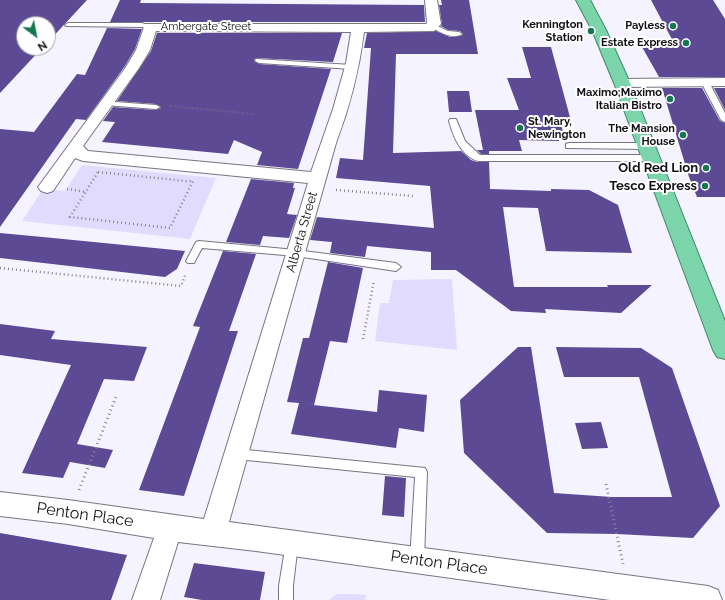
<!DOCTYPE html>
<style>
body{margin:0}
#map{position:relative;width:725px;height:600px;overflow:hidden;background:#f5f3ff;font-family:Raleway,sans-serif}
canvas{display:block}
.north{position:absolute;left:16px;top:16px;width:40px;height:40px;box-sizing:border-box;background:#fff;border:1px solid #a0a0a2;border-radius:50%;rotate:148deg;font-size:11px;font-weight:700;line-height:16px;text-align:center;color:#121116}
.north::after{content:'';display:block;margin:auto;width:14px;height:18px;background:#14784f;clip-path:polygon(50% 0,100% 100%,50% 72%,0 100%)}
</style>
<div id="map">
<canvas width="725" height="600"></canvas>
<div class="north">N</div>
</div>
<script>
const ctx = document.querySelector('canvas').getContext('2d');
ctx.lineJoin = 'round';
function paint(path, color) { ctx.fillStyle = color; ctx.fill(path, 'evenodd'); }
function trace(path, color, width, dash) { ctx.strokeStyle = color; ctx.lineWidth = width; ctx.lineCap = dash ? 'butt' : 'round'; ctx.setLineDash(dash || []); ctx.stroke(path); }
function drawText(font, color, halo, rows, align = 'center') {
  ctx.font = font + ' Raleway,sans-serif'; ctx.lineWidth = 4; ctx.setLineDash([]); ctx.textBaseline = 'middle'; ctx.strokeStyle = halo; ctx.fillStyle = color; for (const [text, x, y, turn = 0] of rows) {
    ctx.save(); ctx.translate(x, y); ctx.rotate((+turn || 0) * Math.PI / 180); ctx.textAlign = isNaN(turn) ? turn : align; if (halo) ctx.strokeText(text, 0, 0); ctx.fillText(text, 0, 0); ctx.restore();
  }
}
const green = new Path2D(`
 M82 165 216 178 190 239 22 221 43 189 65 191Z
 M452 279 457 350 375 341 380 303H389L393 280Z
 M337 594H352L366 595 365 600H329Z`);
const building = new Path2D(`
 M0 0H87L48 42V24H24V48H42L0 93Z
 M120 0H141L140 3 424 5 425 22H110Z
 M441 0H469L478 54H396L393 153 461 151 471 160 477 162H489L490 189 551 191V189L589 190 618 205 632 253 546 251 538 208 503 207 514 287H608L607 285H652L621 313 545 309 546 313 511 311 456 270H431V252L367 246 365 257 330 253 332 242 310 240 317 217 434 228 430 186 336 178 340 158 363 160 371 48H364L367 33 436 31 450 37 463 35V34L460 31 448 30 441 26 442 24 439 5H442Z
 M651 0H713L725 19V77H659L642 47H676Z
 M107 28 142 29 135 49 125 66 86 120 76 119 0 227V129L34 132 77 74 85 75Z
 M157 33H342L333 62 256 58 254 60 259 64 331 69 298 169 257 165 262 152 234 140 228 154 102 142 115 122 103 121 113 107 156 110 161 108 156 104 117 101 151 51Z
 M522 47H551L571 121H560L565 139 559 138V141L519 140 522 151H489V154H481L477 150H483L475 110H519L507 78H531Z
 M662 88H702L720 121 725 123V197H697L689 177Z
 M714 88H725V110Z
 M447 91H469L472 112H449Z
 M251 179 294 183 293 188H295L287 214 297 215 289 238 263 236 260 245 226 242Z
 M0 233 53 238 185 251 177 269 165 277 0 258Z
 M223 251 256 254 229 331H238L184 496 139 490 200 327 193 326Z
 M328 262 363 268 347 343 330 341 314 405 304 404 377 412 379 390 427 395 424 432 399 428 396 448 291 434 299 403 287 402 303 338H309Z
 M0 324 55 331 51 339 147 347 134 381 104 379 77 444 113 450 105 468 70 462 63 478 22 473 71 365 0 355Z
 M518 347H531L554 493 612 497H672L639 377H564L556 347 641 348 672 368 720 506 693 538 617 534 547 533 464 453 460 400Z
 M601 422 608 448 582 449 575 423Z
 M385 476 406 478 404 517 382 515Z
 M0 533 127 555 111 600H0Z
 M194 563 265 572 260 600H202L184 597Z`);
const pathFar2 = new Path2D(`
 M170 106 253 114`);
const pathFar1 = new Path2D(`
 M98 172 186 181H193L170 228 70 217Z
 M67 189 87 192
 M336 190 413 196
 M0 268 181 286 186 273
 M363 339 374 280`);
const path = new Path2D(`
 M606 484 623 564
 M79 490 116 397`);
const service = new Path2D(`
 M68 23H142L153 27 150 29 142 27 66 26 65 25Z
 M433 24 448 31 459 32 462 34C453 40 439 32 431 27V25Z
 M256 59 352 65 356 67 352 69 259 63 255 61Z
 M702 80H705L709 82 725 113V122L721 120 701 82Z
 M102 101 156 105 160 107 156 109 105 105 101 103Z
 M450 119H456L465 141 480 155H652L656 158 652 161H478C461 156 453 136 449 121Z
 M569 143H646L650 146 646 149 566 148V144Z
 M199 241 296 250 396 263 401 267 396 271 296 256 202 248 194 263H188L186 261 196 242Z
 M237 449 425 468 427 472 424 561 422 566 417 568 412 566 410 561 415 477 237 459 233 458 231 454 233 450Z
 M292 537 297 538 298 543 293 586V600H279V586L286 543 287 538Z`);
const minor = new Path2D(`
 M425 0H437L441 24 434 31 364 32C359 71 350 106 336 143L229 522 708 586 718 590 722 600H610L256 551 178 542 160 600H132L154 538 68 524 0 516V492L68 500 204 519 308 183 83 161 75 158 53 191 47 193 41 191 38 187 41 183 126 67 136 50 145 24H426L427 23ZM156 31 351 32 346 63 333 109 311 172 88 151 83 146 139 68 150 50Z
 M725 78V86L622 87 617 86 615 83 617 80 622 79Z`);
const trunk = new Path2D(`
 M576 0H590L606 30 630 83 725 321V359L717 357 713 350 614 83 592 30Z`);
const markers = [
 [673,26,4,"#14784f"],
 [591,31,4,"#14784f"],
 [686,43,4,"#14784f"],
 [670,99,4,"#14784f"],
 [520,128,4,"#14784f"],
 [683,135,4,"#14784f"],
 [706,168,4,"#14784f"],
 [705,186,4,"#14784f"]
];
const farPoinames = [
 ["Kennington",583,25],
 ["Station",583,38],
 ["Payless",665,26],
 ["Estate Express",678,43],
 ["Maximo;Maximo",662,93],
 ["Italian Bistro",662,106],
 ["St. Mary,",528,122,"left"],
 ["Newington",528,135,"left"],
 ["The Mansion",675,129],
 ["House",675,142]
];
const farStreetnames = [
 ["Ambergate Street",206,27]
];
const poiNames = [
 ["Old Red Lion",698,168],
 ["Tesco Express",697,186]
];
const streetNames = [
 ["Alberta Street",302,232,-74]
];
const nearStreetnames = [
 ["Penton Place",85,515,8],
 ["Penton Place",439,563,8]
];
paint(green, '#e1dbfe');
paint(building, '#5d4a94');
trace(service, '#777582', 2);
trace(minor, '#777582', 2);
trace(trunk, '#418968', 2);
trace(pathFar2, '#85848c', 2, [0.5, 2]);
trace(pathFar1, '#85848c', 2.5, [1, 3]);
trace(path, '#85848c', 3, [1, 3.5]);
paint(service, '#fff');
paint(minor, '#fff');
paint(trunk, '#7bd4aa');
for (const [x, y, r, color] of markers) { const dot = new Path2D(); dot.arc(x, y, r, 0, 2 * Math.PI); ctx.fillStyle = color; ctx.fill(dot); trace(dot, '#fff', 1.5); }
drawText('bold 11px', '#121116', '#fff', farPoinames, 'right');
drawText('11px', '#121116', '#fff', farStreetnames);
drawText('bold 13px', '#121116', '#fff', poiNames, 'right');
drawText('13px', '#121116', '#fff', streetNames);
drawText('16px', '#121116', '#fff', nearStreetnames);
</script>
